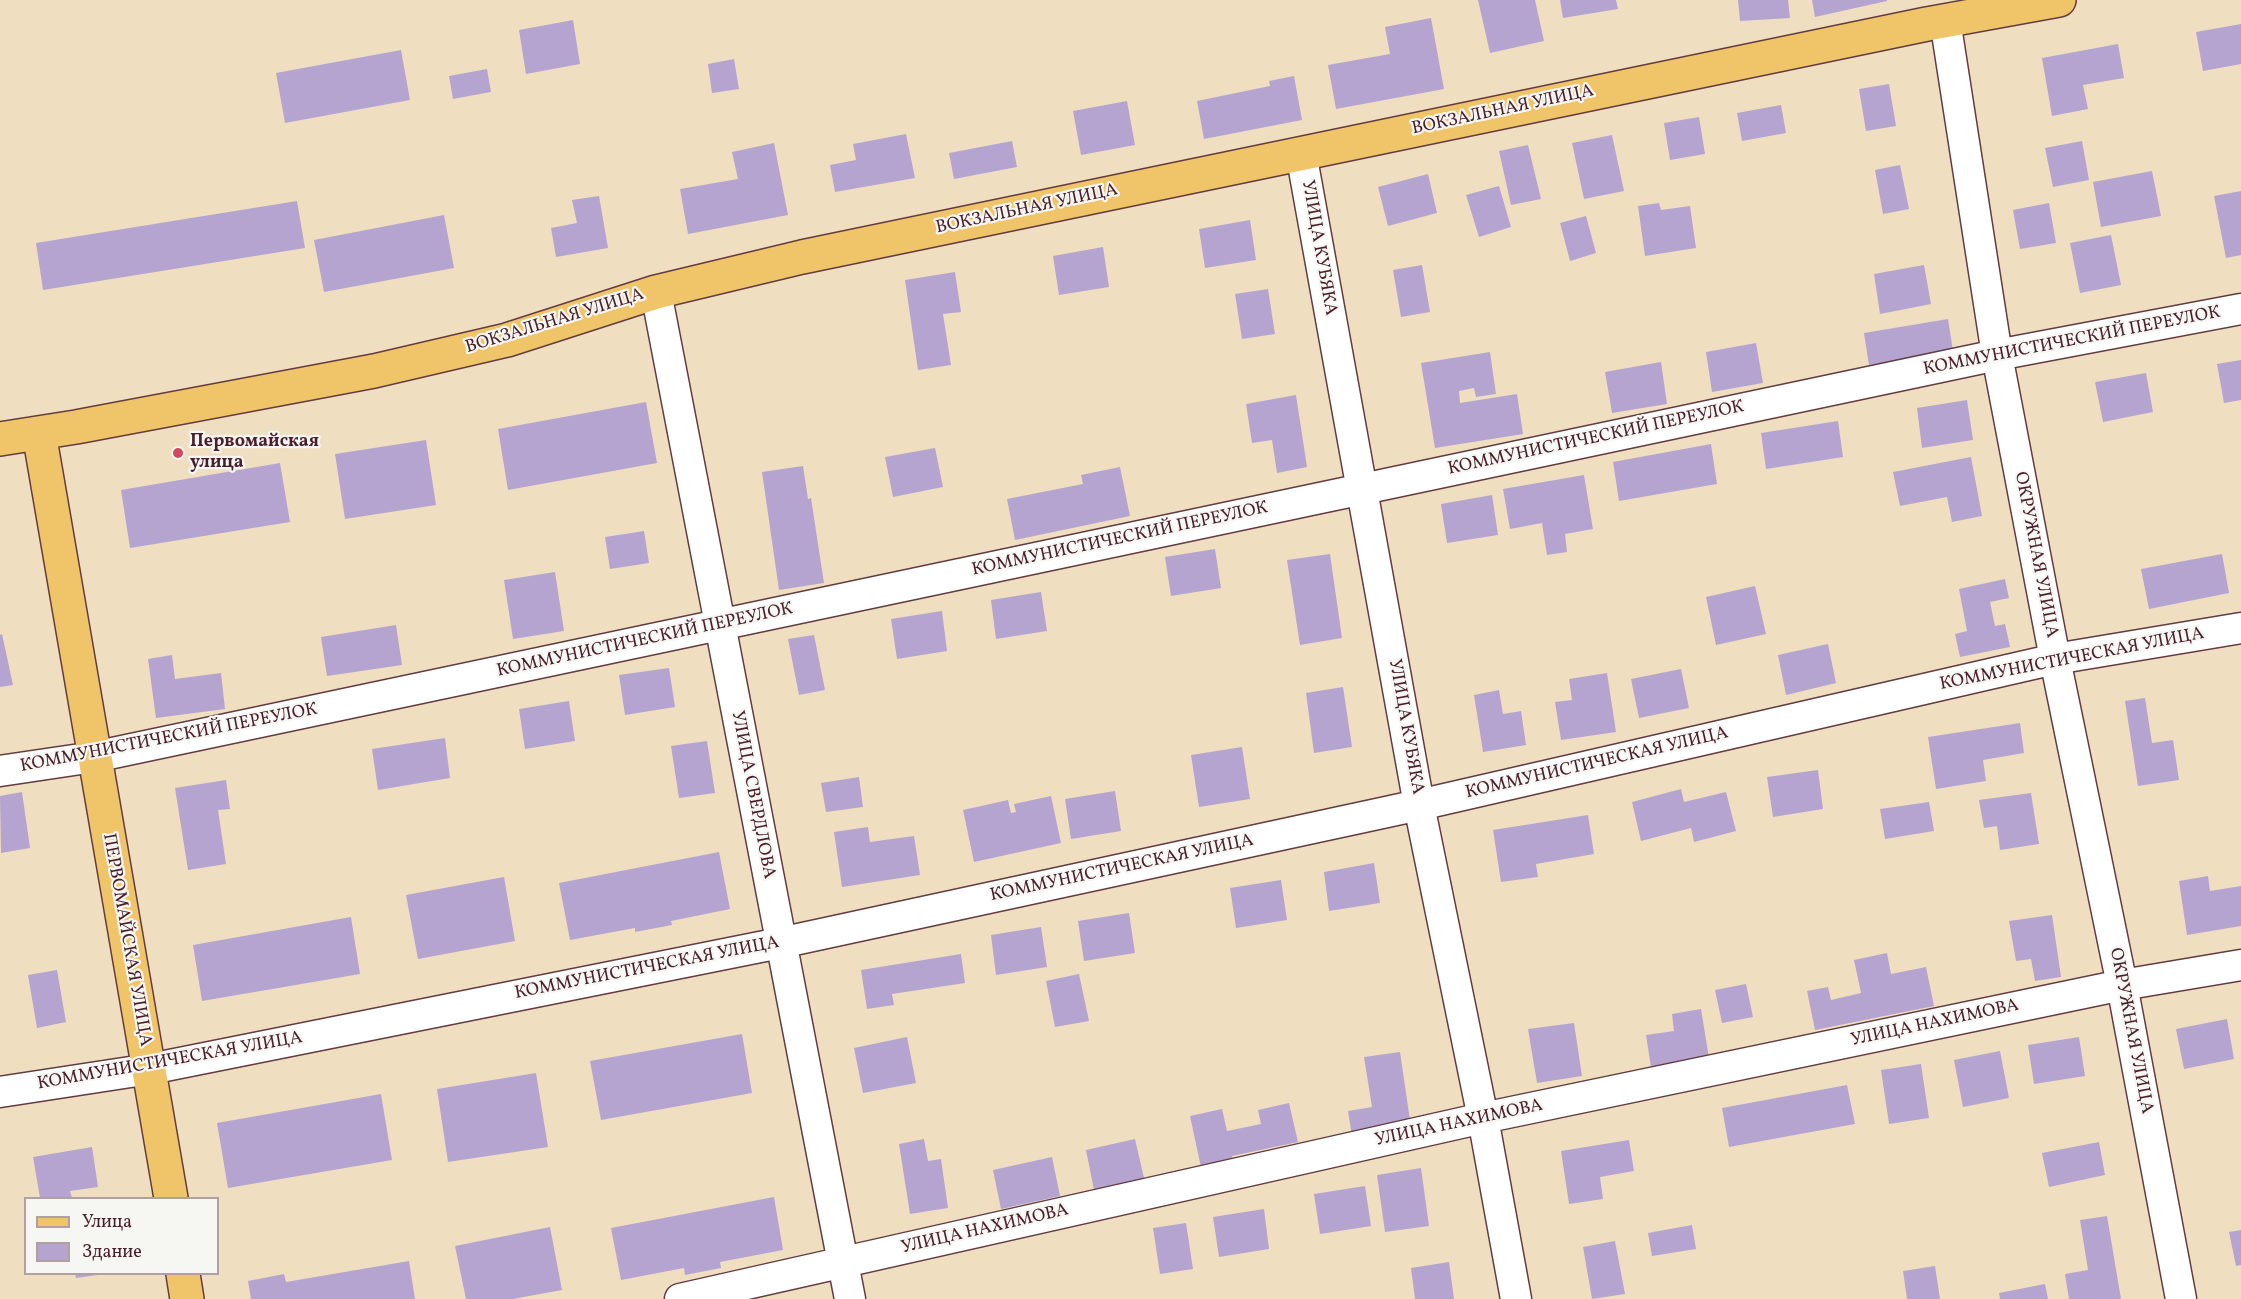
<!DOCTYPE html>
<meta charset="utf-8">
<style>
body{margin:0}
#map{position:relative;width:2241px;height:1299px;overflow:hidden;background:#f0dec0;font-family:Vollkorn,serif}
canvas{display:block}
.legend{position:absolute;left:24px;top:1197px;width:195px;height:78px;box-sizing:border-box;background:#f6f6f2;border:2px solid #b1a0a2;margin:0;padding:8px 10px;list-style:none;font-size:18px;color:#4a1f2b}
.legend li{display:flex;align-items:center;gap:12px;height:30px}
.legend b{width:30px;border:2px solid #b1a0a2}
</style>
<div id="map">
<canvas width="2241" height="1299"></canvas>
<ul class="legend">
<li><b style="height:8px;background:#f0c469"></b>Улица</li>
<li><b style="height:16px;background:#b6a4d0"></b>Здание</li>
</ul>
</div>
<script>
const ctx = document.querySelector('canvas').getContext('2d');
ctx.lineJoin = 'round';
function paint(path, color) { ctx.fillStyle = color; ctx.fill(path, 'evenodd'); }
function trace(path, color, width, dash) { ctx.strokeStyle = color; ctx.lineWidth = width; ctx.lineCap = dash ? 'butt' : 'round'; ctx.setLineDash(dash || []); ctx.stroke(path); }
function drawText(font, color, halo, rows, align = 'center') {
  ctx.font = font + ' Vollkorn,serif'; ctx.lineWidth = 4.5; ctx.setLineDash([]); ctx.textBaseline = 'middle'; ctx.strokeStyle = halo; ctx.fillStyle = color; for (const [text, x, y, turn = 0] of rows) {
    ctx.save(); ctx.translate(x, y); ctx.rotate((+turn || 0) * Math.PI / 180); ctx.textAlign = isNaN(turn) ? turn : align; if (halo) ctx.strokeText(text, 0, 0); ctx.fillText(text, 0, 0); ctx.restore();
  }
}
const building = new Path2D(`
 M1478 0H1535L1544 41 1490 53Z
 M1560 0H1616L1618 9 1563 18Z
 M1738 0H1788L1790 18 1740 21Z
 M1812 0H1887V1L1815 17Z
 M1431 18 1444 89 1336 109 1328 65 1390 54 1385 27Z
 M573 20 580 64 526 74 519 30Z
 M2241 24V64L2203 71 2196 32Z
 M2118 44 2124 78 2083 85 2088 109 2052 116 2042 58Z
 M401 50 410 100 285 123 276 73Z
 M734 59 739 89 712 93 708 64Z
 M487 69 491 92 453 99 449 76Z
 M1294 76 1302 120 1204 139 1197 101 1270 86 1269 81Z
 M1889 84 1896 126 1866 131 1859 89Z
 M1127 101 1135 145 1081 155 1073 111Z
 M1781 105 1786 133 1742 141 1737 113Z
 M1699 117 1705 154 1670 160 1664 123Z
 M906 134 915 178 835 192 830 165 856 160 853 144Z
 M1612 135 1624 191 1584 199 1572 143Z
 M1012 141 1017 167 954 179 949 153Z
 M2082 141 2089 180 2053 187 2045 148Z
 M774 143 788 215 688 234 680 189 738 179 732 152Z
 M1528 145 1541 199 1511 205 1499 151Z
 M1900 165 1909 209 1883 214 1875 170Z
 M2152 171 2161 216 2101 227 2093 182Z
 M1428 174 1437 213 1388 226 1378 187Z
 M1499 186 1511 227 1479 237 1466 195Z
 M2241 191V255L2226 258 2214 196Z
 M599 196 608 248 556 257 551 228 577 223 572 200Z
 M297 201 305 248 43 290 36 243Z
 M1659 203 1661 210 1690 206 1696 248 1645 256 1638 206Z
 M2049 203 2056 243 2020 249 2013 210Z
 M444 215 454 268 324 292 314 240Z
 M1586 216 1596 253 1570 261 1560 223Z
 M1250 220 1256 260 1205 268 1199 229Z
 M2111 235 2121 285 2080 293 2070 243Z
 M1103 247 1109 287 1059 295 1053 256Z
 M1422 265 1430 312 1401 317 1393 270Z
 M1924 265 1931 304 1880 314 1874 274Z
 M955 272 961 312 943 314 951 365 918 370 905 280Z
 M1268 289 1275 334 1242 339 1235 294Z
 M1948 319 1953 351 1869 365 1864 333Z
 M1756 343 1763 383 1712 392 1706 352Z
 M1490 352 1496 394 1476 397 1474 388 1459 391 1460 403 1517 394 1523 434 1435 448 1421 363Z
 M2241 360V400L2224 403 2217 364Z
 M1661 362 1667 404 1612 413 1605 372Z
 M2146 373 2153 412 2103 422 2095 382Z
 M1296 395 1307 467 1277 473 1272 440 1252 443 1246 404Z
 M1967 400 1973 440 1922 448 1917 408Z
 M646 402 657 463 508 490 498 429Z
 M1838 421 1843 457 1766 469 1761 433Z
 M426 440 436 505 345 519 335 454Z
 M1711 444 1717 484 1619 501 1613 462Z
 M935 448 943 487 893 497 885 457Z
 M1971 457 1982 516 1952 522 1947 497 1900 506 1893 472Z
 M280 463 290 522 130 548 121 490Z
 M803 466 808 499 811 498 824 583 779 590 762 472Z
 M1120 467 1130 516 1015 540 1007 499 1083 484 1081 475Z
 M1584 475 1593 529 1565 534 1567 552 1547 555 1542 523 1510 529 1503 489Z
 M1492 495 1498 535 1447 543 1441 504Z
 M644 531 649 563 610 569 605 537Z
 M1215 549 1221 588 1171 596 1165 557Z
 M1330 554 1342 638 1300 645 1287 560Z
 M2222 554 2229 593 2149 609 2141 569Z
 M555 572 564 631 513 639 504 580Z
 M2005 579 2009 598 1990 602 1995 626 2005 624 2010 647 1960 657 1955 634 1967 631 1959 589Z
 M1755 586 1766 634 1716 645 1706 597Z
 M1041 592 1047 631 996 639 991 600Z
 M942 611 947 651 897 659 891 619Z
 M396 625 402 665 327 676 321 637Z
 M2 634 13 685 0 687V635Z
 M814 635 825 690 799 695 788 639Z
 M1828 644 1836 683 1786 695 1778 655Z
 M172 655 175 679 221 673 225 709 156 718 148 659Z
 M669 668 675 707 625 715 619 675Z
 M1681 669 1689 708 1639 718 1631 679Z
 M1607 673 1616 732 1561 740 1555 702 1572 700 1569 679Z
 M1343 687 1352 747 1314 753 1306 693Z
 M1499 690 1503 714 1521 711 1526 745 1483 752 1474 695Z
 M2145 698 2152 743 2173 740 2179 780 2138 786 2125 701Z
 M569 701 575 741 525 749 519 709Z
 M2020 723 2024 753 1983 760 1986 781 1936 789 1928 737Z
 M445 738 450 778 378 790 372 749Z
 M707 741 715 793 679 798 671 746Z
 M1242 747 1250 799 1199 807 1191 755Z
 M1818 770 1823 809 1773 817 1767 777Z
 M859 777 863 807 826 812 821 783Z
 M226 780 230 809 218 810 226 864 188 870 175 788Z
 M1681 789 1684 802 1726 792 1736 831 1694 842 1691 828 1641 841 1632 802Z
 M1115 791 1121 831 1071 839 1065 799Z
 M22 792 30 848 1 853 0 796Z
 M2031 793 2039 844 2000 850 1997 826 1984 828 1979 800Z
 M1051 796 1061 843 974 862 963 810 1008 800 1011 813 1016 812 1014 804Z
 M1929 802 1934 831 1885 839 1880 809Z
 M1588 815 1594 854 1536 864 1538 877 1501 882 1493 830Z
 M868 827 870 842 914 836 920 875 842 887 834 832Z
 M719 852 730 909 671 921 672 925 635 932V928L570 940 559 883Z
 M1374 863 1380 903 1329 911 1324 872Z
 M2208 876 2210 891 2241 886V926L2187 935 2179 881Z
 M504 877 515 941 418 959 406 895Z
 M1281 880 1287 920 1236 928 1230 888Z
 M1129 913 1135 953 1084 961 1078 921Z
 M2052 915 2061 977 2035 981 2031 959 2016 961 2009 921Z
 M351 917 360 974 202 1001 193 945Z
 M1041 927 1047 967 996 975 991 935Z
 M1887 953 1891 974 1926 967 1934 1006 1815 1030 1807 991 1828 987 1831 1000 1861 993 1854 960Z
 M961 954 965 983 892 994 894 1005 867 1009 861 970Z
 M57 970 66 1022 37 1028 28 975Z
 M1079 974 1089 1021 1055 1027 1046 981Z
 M1746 984 1753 1017 1722 1023 1715 990Z
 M1701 1009 1709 1058 1651 1067 1646 1035 1674 1031 1672 1014Z
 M2227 1019 2234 1059 2184 1069 2176 1029Z
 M1574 1023 1582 1076 1537 1083 1528 1029Z
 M742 1034 752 1093 601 1120 590 1061Z
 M907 1037 916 1083 863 1093 854 1048Z
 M2079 1037 2085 1076 2034 1084 2028 1045Z
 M2000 1051 2009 1098 1963 1107 1954 1060Z
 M1400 1052 1411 1127 1352 1136 1348 1111 1372 1107 1364 1057Z
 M1921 1064 1929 1118 1889 1124 1881 1070Z
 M536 1073 548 1147 448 1162 437 1089Z
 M1847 1085 1855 1124 1729 1147 1722 1108Z
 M381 1094 392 1160 228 1188 217 1123Z
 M1289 1103 1298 1142 1232 1156 1234 1165 1202 1172 1190 1116 1222 1109 1227 1131 1261 1124 1258 1110Z
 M924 1139 928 1161 941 1159 948 1208 910 1214 899 1144Z
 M1135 1139 1144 1178 1094 1190 1086 1150Z
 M1629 1140 1634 1171 1600 1177 1603 1199 1569 1204 1561 1151Z
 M2099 1142 2105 1175 2049 1187 2042 1153Z
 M92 1147 98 1187 70 1191 72 1198H40L33 1157Z
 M1052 1157 1060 1196 1001 1209 993 1170Z
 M1421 1168 1429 1226 1385 1232 1377 1175Z
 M1365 1186 1371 1226 1320 1234 1314 1194Z
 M774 1197 783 1250 720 1262 721 1268 685 1275 684 1268 621 1280 611 1228Z
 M1264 1209 1269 1249 1219 1257 1213 1217Z
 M2107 1216 2121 1299H2069L2065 1274 2088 1270 2080 1220Z
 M1186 1223 1193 1269 1160 1274 1153 1228Z
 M1692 1225 1696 1249 1652 1256 1648 1233Z
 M550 1227 562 1290 513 1299H466L455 1246Z
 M2241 1230V1265L2236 1266 2229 1232Z
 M1615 1241 1625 1294 1592 1299 1583 1247Z
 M409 1261 415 1299H251L248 1281 284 1274 286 1282Z
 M1449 1262 1454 1299H1415L1411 1268Z
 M1935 1266 1940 1299H1907L1903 1271Z
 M75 1274H98V1275L76 1278Z
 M2045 1284 2048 1299H2000L1999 1293Z`);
const minor = new Path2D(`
 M1945 20 1997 355 2055 659 2122 985 2181 1299
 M1301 153 1419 805 1483 1118 1516 1299
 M656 292 850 1299
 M0 771 94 757 1997 355 2241 309
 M0 1092 150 1069 780 943 1419 805 2055 659 2241 628
 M680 1299 1483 1118 2122 985 2241 965`);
const major = new Path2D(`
 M39 433 171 1198
 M0 439 76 427 374 371 507 340 656 292 802 257 1927 24 2059 0
 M183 1274 187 1299`);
const markers = [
 [178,453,6,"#d1495b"]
];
const streetNames = [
 ["ВОКЗАЛЬНАЯ УЛИЦА",1503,111,-12],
 ["ВОКЗАЛЬНАЯ УЛИЦА",1027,210,-12],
 ["УЛИЦА КУБЯКА",1318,248,80],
 ["ВОКЗАЛЬНАЯ УЛИЦА",555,322,-17],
 ["КОММУНИСТИЧЕСКИЙ ПЕРЕУЛОК",2072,342,-11],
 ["КОММУНИСТИЧЕСКИЙ ПЕРЕУЛОК",1596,439,-12],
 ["КОММУНИСТИЧЕСКИЙ ПЕРЕУЛОК",1120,540,-12],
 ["ОКРУЖНАЯ УЛИЦА",2035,555,79],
 ["КОММУНИСТИЧЕСКИЙ ПЕРЕУЛОК",645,641,-12],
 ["КОММУНИСТИЧЕСКАЯ УЛИЦА",2072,660,-11],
 ["УЛИЦА КУБЯКА",1405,727,80],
 ["КОММУНИСТИЧЕСКИЙ ПЕРЕУЛОК",169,739,-11],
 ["КОММУНИСТИЧЕСКАЯ УЛИЦА",1597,764,-13],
 ["УЛИЦА СВЕРДЛОВА",752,795,79],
 ["КОММУНИСТИЧЕСКАЯ УЛИЦА",1122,869,-12],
 ["ПЕРВОМАЙСКАЯ УЛИЦА",126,940,80],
 ["КОММУНИСТИЧЕСКАЯ УЛИЦА",647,969,-11],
 ["УЛИЦА НАХИМОВА",1935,1024,-12],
 ["ОКРУЖНАЯ УЛИЦА",2130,1031,79],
 ["КОММУНИСТИЧЕСКАЯ УЛИЦА",170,1062,-10],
 ["УЛИЦА НАХИМОВА",1459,1124,-12],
 ["УЛИЦА НАХИМОВА",985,1230,-13]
];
const poiNames = [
 ["Первомайская",190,443],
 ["улица",190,464]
];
paint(building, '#b6a4d0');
trace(minor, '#633c41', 33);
trace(major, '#633c41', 36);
trace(minor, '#fff', 30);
trace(major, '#f0c469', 33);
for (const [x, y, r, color] of markers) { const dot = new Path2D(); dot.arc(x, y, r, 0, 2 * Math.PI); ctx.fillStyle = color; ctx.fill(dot); trace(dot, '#f6f6f2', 2); }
drawText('18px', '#4a1f2b', '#f6f6f2', streetNames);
drawText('bold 18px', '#4a1f2b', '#f6f6f2', poiNames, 'left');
</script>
